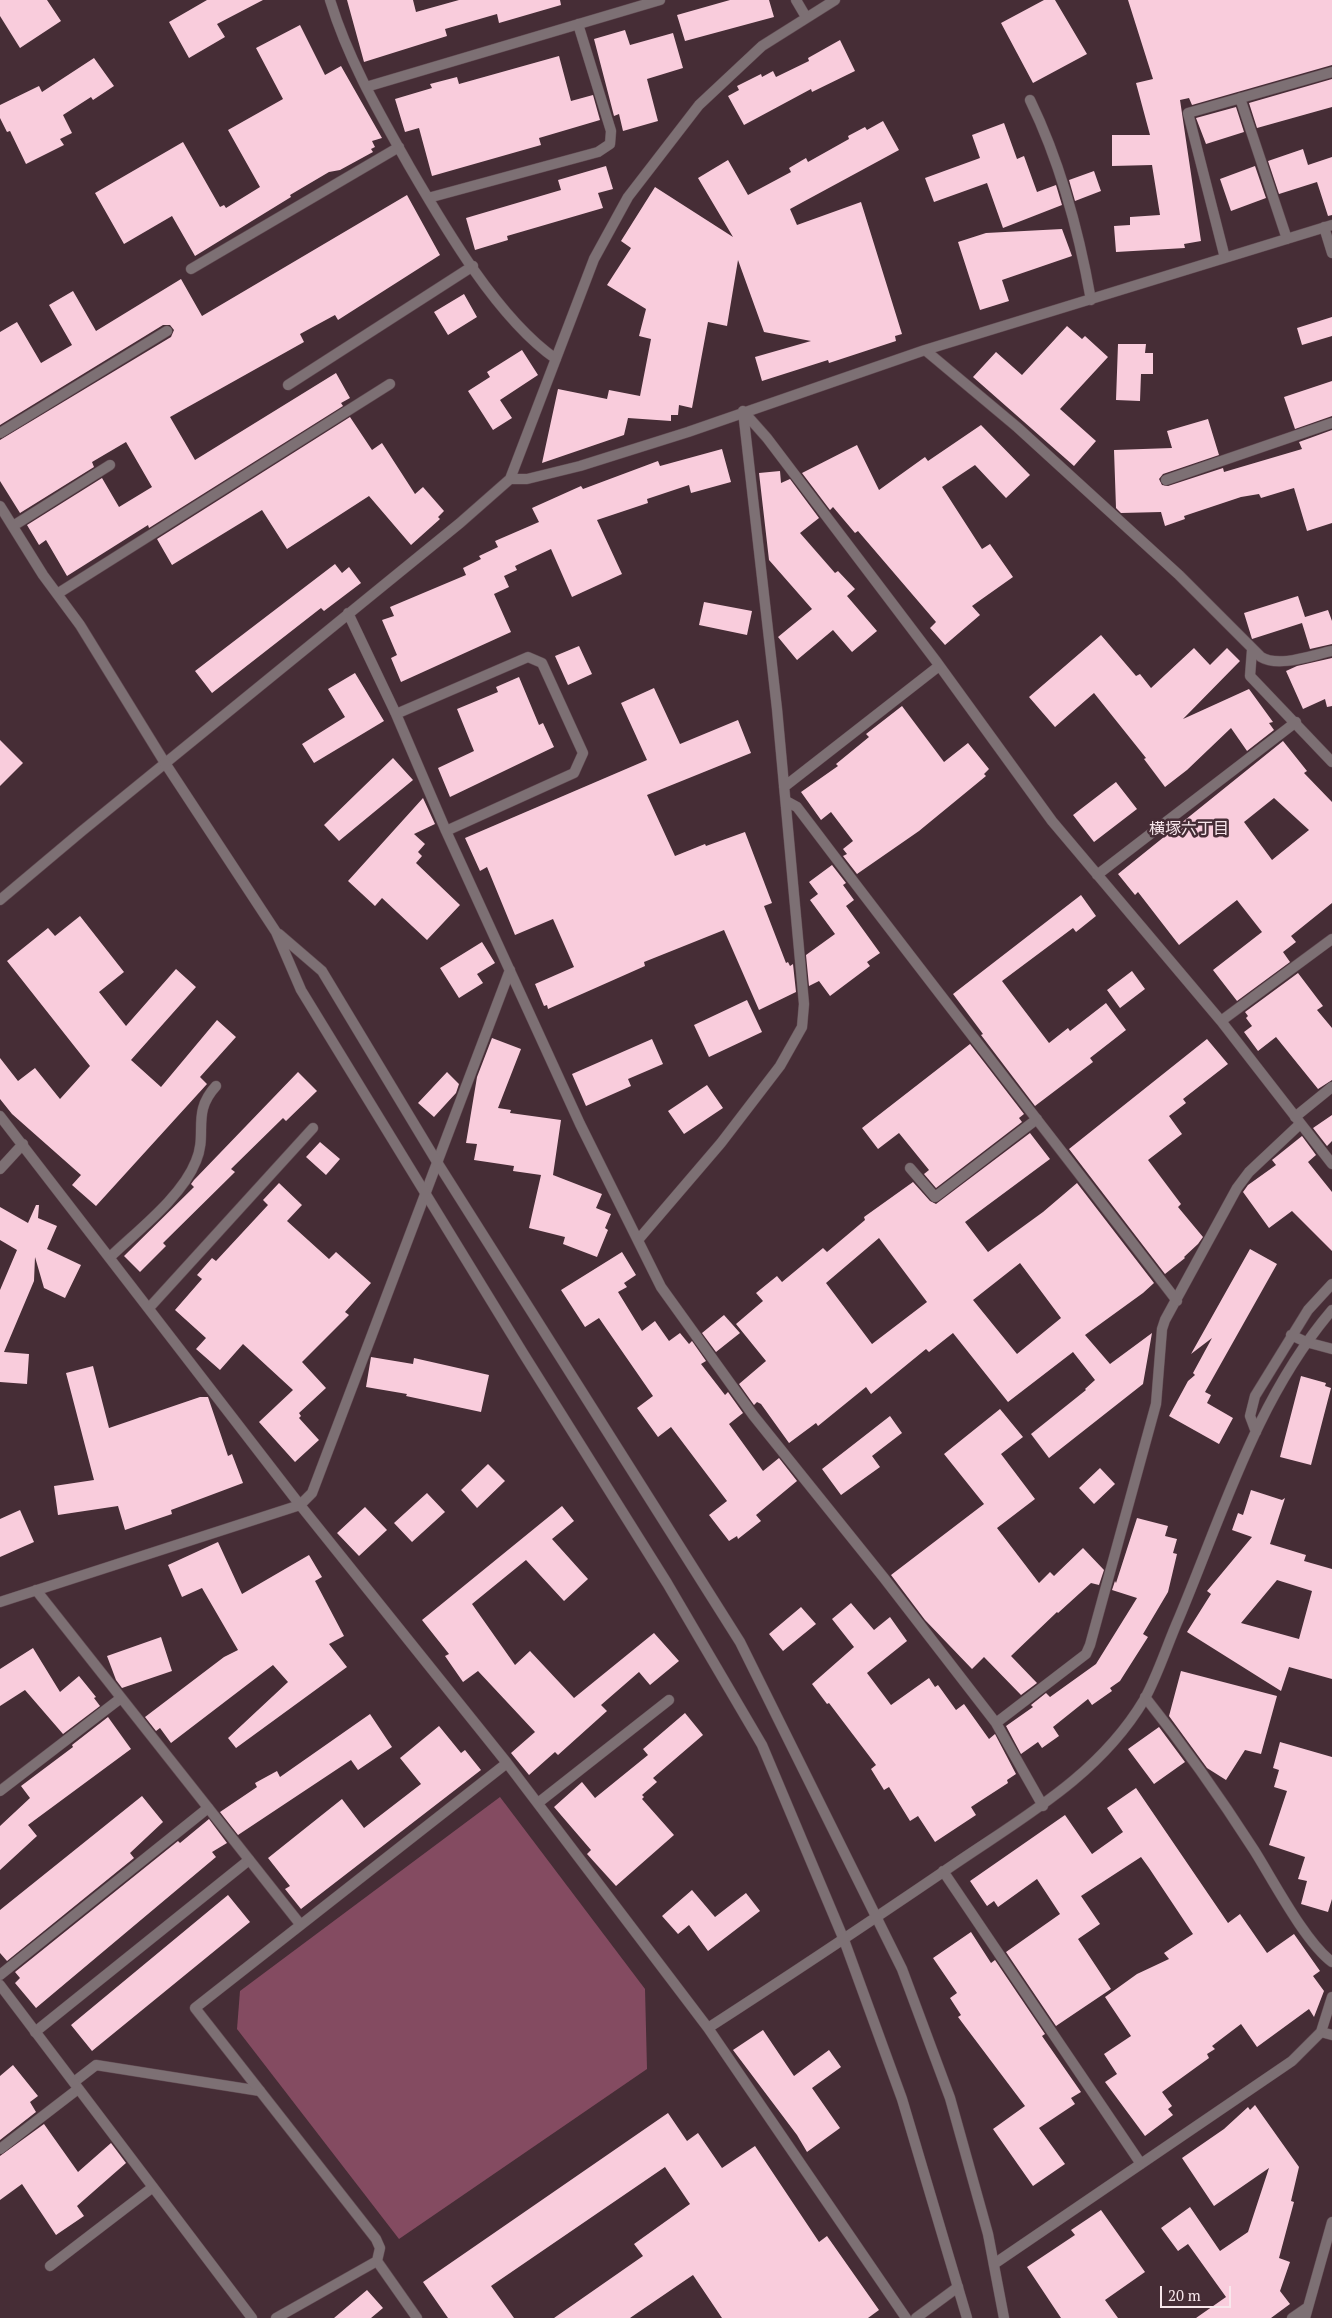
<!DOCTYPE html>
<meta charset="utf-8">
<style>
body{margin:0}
#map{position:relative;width:1332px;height:2318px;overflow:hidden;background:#462d36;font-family:"PT Serif",serif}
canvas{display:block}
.scale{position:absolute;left:1160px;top:2286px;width:71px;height:22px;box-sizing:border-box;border:2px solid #f8e7ec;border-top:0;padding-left:6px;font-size:15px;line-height:18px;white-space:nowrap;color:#f8e7ec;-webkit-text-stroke:4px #462d36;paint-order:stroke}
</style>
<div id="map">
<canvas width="1332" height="2318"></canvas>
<div class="scale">20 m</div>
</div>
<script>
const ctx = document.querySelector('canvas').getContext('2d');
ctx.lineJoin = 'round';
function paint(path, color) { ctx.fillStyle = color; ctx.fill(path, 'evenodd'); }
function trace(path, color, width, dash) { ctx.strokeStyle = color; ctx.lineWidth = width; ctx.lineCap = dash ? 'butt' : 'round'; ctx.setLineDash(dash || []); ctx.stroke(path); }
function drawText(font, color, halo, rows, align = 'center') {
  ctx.font = font + ' "PT Serif","Noto Sans JP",serif'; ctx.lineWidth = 5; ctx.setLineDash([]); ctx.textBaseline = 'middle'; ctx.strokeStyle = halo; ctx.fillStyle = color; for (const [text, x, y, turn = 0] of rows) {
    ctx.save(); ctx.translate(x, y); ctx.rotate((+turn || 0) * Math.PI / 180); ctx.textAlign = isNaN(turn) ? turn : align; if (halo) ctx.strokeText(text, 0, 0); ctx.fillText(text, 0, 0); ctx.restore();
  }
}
const green = new Path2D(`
 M500 1797 645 1989 647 2069 399 2239 237 2029 240 1991Z`);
const building = new Path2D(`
 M0 0H47L61 21 20 48 0 16Z
 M207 0H263L217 24 225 37 189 58 169 22Z
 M347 0H413L416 12 459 0H560L561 5 499 23 497 14 445 29 447 36 364 62Z
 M730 0H769L774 17 685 41 677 15Z
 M1044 0H1055L1087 54 1033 83 1001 23Z
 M1128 0H1332V65L1192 105 1189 98 1180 100 1201 241 1184 244 1185 248 1116 252 1114 226 1130 225V217L1160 215 1152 165 1112 166V135H1150L1136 83 1153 79Z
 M300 25 325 75 341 66 382 138 372 141 375 147 371 149 373 152 340 170 329 172 290 195 291 197 195 256 172 216 124 244 95 193 183 142 220 207 224 205 226 208 260 187 228 130 283 99 256 48Z
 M625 30 630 45 673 33 683 68 647 79 658 121 623 131 619 114 614 116 594 39Z
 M840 40 855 71 812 92 811 89 744 125 728 96 739 90 737 86 761 74 762 77 773 71 776 77 809 61 808 58Z
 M559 56 571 101 593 95 600 120 539 138 541 145 432 176 419 128 405 132 395 99 432 88 430 84 457 77 459 84Z
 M94 58 114 86 93 100 91 97 63 115 72 133 60 139 64 145 26 164 10 131 7 132 0 118V105L39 86 42 92Z
 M1332 79V107L1257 128 1249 103Z
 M1236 107 1244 132 1206 144 1196 118Z
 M883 121 899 150 790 209 797 225 861 202 902 334 895 336 896 341 829 363 828 360 762 381 755 357 811 341 764 332 738 260 727 326 708 322 692 408 679 405 678 415H671V421L628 418 624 435 542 463 558 389 607 399 609 390 640 396 651 339 639 336 646 309 607 285 631 248 621 241 655 187 733 237 698 178 728 160 748 195 791 172 789 168 806 158 808 162 849 139 848 136 865 127 867 130Z
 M1004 123 1017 159 1024 156 1037 192 1056 185 1062 205 1003 228 987 183 934 202 925 178 980 158 972 135Z
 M1303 149 1308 165 1332 157V215L1328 216 1317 182 1279 194 1268 161Z
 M606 166 613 189 598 193 603 208 507 236 508 240 475 250 466 218 561 190 558 180Z
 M1255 166 1266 198 1231 211 1220 179Z
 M1094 171 1101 191 1075 201 1069 180Z
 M407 195 440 255 338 320 335 315 300 334 304 342 170 417 195 460 336 373 350 398 341 403 343 406 149 528 148 525 67 576 46 540 39 545 27 525 102 478 119 507 152 487 126 442 92 462 94 467 20 513 0 481V440L171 337 174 330 170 325H163L0 425V332L17 322 41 363 72 345 49 305 73 291 96 331 181 279 202 316Z
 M1062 229 1072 256 1002 280 1009 301 980 310 958 242 986 233Z
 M464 294 477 317 448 335 434 312Z
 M1332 317V336L1302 345 1297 328Z
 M1067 326 1082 339 1085 336 1108 357 1060 409 1096 441 1074 466 973 377 996 352 1022 375Z
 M1118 344H1146L1145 353H1153V374H1141L1140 401 1116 400Z
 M522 350 538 375 500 400 512 418 493 430 468 391 490 377 487 372Z
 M1332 381V416L1295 429 1284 397Z
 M350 417 372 450 382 443 415 494 423 487 444 511 438 517 440 519 411 545 369 496 287 549 262 510 172 565 157 539Z
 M1208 419 1219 455 1163 474 1159 479 1162 485 1168 486 1223 468 1224 472 1302 449 1299 442 1332 430V523L1307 531 1294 488 1261 498 1259 494 1241 497 1184 516 1185 519 1165 526 1161 512 1121 513 1116 508 1114 450 1172 448 1167 431Z
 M981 425 1030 475 1006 498 975 465 942 487 982 549 990 544 1013 577 972 606 980 615 945 645 930 628 936 622 858 531 855 533 833 507 830 510 802 473 857 445 879 490 925 457 928 461Z
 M722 449 731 482 691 493 689 485 647 499 648 503 597 520 622 574 572 597 551 549 515 566 517 570 504 576 509 587 494 594 511 632 401 682 391 658 397 655 382 620 394 616 390 607 466 575 463 568 481 559 479 556 498 547 495 541 539 522 532 508 581 486 583 489 658 461 660 466Z
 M780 471 781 483 790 479 819 518 800 533 835 573 838 571 855 589 847 596 877 631 852 652 833 630 797 660 778 637 812 609 769 560 759 473Z
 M335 564 342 573 349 567 361 583 324 611 321 608 212 693 195 671Z
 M1298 596 1305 617 1328 610 1332 621V644L1310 649 1302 623 1252 639 1244 613Z
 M704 602 752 611 747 635 699 625Z
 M1101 635 1136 676 1140 674 1151 688 1194 648 1210 665 1227 648 1240 661 1183 719 1249 689 1273 722 1269 723 1274 730 1247 751 1231 728 1187 770 1165 787 1144 759 1146 758 1094 693 1055 727 1029 697Z
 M579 646 592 674 568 685 555 656Z
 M1332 658V706L1327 707 1325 699 1303 709 1286 671 1297 666Z
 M355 673 384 721 314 763 302 744 345 717 328 689Z
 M519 677 539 725 543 723 554 747 450 797 438 768 474 751 457 709 498 692 496 687Z
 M654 688 680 744 738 720 751 753 647 795 675 856 705 844 706 846 745 832 772 903 764 906 786 963 788 962 790 966 793 964 796 992 759 1010 724 930 644 962 645 966 548 1009 547 1005 544 1006 535 984 574 967 553 919 515 935 487 867 480 871 465 838 647 760 621 703Z
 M902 706 944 762 968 743 989 769 984 774 986 776 919 831 857 874 843 856 847 854 843 849 853 841 831 812 821 820 801 792 838 766 836 764 869 737 866 734Z
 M0 740 23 763 0 786Z
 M1283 741 1307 771 1304 773 1332 802V903L1291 936 1296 942 1283 952 1290 962 1237 1001 1213 970 1262 932 1237 900 1179 945 1138 892 1135 895 1118 874ZM1274 798 1309 830 1272 860 1244 822Z
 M393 758 413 780 339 841 324 825Z
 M1116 782 1137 809 1094 842 1073 815Z
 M423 798 435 824 414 834 425 844 418 852 422 856 416 863 460 905 427 940 382 898 375 906 348 881Z
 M832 865 846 883 843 885 854 900 846 906 880 953 867 962 870 966 830 996 819 981 809 986 806 955 835 934 810 900 818 894 809 882Z
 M1081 895 1096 916 1076 932 1073 928 1002 981 1049 1043 1068 1028 1070 1031 1106 1003 1126 1030 1090 1058 1093 1062 1035 1106 981 1035 983 1034 953 994Z
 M80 916 124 972 99 992 126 1026 176 969 196 987 131 1060 161 1087 217 1020 236 1037 200 1077 207 1084 96 1206 72 1185 81 1175 12 1114 0 1099V1058L18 1081 35 1068 60 1099 90 1066 7 961 48 928 55 936Z
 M482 942 495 963 477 974 483 983 459 998 440 968Z
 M1132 971 1145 989 1120 1008 1107 990Z
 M1298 973 1323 1006 1317 1010 1332 1028V1080L1318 1089 1276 1037 1258 1051 1244 1032 1252 1026 1246 1018 1248 1016 1245 1012Z
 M747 1000 762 1032 709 1057 694 1025Z
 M492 1038 521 1049 498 1108 511 1110 510 1113 561 1120 553 1175 602 1194 596 1208 611 1214 605 1228 608 1230 597 1257 563 1244 565 1237 529 1228 541 1175 513 1171 514 1166 474 1160 477 1144 466 1143 477 1077Z
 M652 1039 663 1064 628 1079 631 1086 586 1106 572 1074Z
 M1207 1039 1228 1064 1183 1099 1186 1103 1169 1116 1182 1134 1148 1160 1181 1204 1178 1207 1203 1237 1198 1244 1184 1257 1185 1258 1165 1274 1069 1149Z
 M970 1044 1024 1114 1019 1118 1022 1122 936 1188 924 1174 929 1170 899 1133 878 1149 862 1128Z
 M298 1072 317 1091 286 1121 283 1118 231 1169 235 1172 163 1243 166 1246 140 1272 124 1256 194 1187 191 1184 194 1180Z
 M447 1072 459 1084 456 1093 434 1117 418 1103Z
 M707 1085 723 1108 684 1134 668 1111Z
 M1332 1115V1141L1327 1146 1313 1128Z
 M1030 1133 1050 1159 965 1222 988 1252 1043 1212 1077 1183 1154 1283 1143 1293 1085 1335 1110 1364 1152 1333 1143 1384 1049 1458 1031 1434 1086 1390 1085 1389 1095 1380 1073 1352 1008 1402 953 1333 929 1352 926 1349 871 1394 866 1387 818 1426 816 1423 789 1443 761 1404 757 1402 754 1405 739 1384 766 1361 736 1324 763 1301 756 1293 777 1276 782 1282 823 1248 827 1252 865 1220 864 1217 913 1182 930 1201 936 1204ZM879 1238 927 1302 872 1344 826 1283ZM1020 1263 1061 1318 1017 1354 973 1300Z
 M1302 1136 1316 1155 1308 1162 1332 1192V1251L1292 1211 1269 1228 1243 1192 1248 1185 1276 1165 1272 1160Z
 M320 1142 340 1159 326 1175 306 1157Z
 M279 1183 302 1205 287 1221 329 1259 336 1252 371 1283 345 1312 349 1315 302 1362 326 1388 299 1413 301 1416 299 1418 319 1440 295 1462 259 1422 293 1390 243 1344 220 1370 196 1349 206 1338 175 1310 202 1279 197 1275 212 1258 216 1261 268 1205 263 1200Z
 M36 1205H39L38 1218 57 1226 47 1249 81 1265 65 1298 44 1288 35 1257 34 1281 4 1352 29 1354 27 1384 0 1382V1290L17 1250 0 1240V1207L28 1223Z
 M1250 1249 1277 1264 1205 1392 1211 1395 1207 1403 1233 1418 1219 1444 1169 1416 1188 1381 1195 1375 1193 1373 1212 1338 1191 1354Z
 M622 1252 636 1275 624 1283 627 1287 618 1292 642 1331 655 1321 669 1341 680 1333 689 1344 692 1341 706 1361 701 1364 725 1395 728 1392 743 1413 729 1424 763 1471 779 1458 797 1481 756 1515 761 1521 738 1539 737 1536 729 1541 709 1515 727 1501 671 1427 658 1437 637 1408 653 1396 599 1318 585 1327 561 1290Z
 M724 1315 740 1333 716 1352 702 1333Z
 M371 1357 413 1364 414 1358 489 1375 481 1412 406 1396 407 1394 366 1387Z
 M93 1366 109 1428 200 1397H208L228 1456 232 1454 243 1483 171 1510 172 1514 125 1530 118 1506 58 1515 54 1486 94 1480 66 1373Z
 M1301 1376 1326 1383 1325 1386 1331 1388 1311 1465 1280 1457Z
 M1000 1409 1023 1437 1001 1454 1035 1499 997 1528 1039 1583 1050 1572 1054 1576 1083 1548 1104 1570 1099 1585 1091 1583 1058 1613 1057 1612 1011 1656 1037 1683 1021 1695 984 1657 972 1669 925 1620 891 1575 984 1504 944 1454Z
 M890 1416 902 1433 872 1456 880 1467 841 1495 822 1469Z
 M488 1464 505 1481 477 1508 461 1490Z
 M1100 1468 1115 1484 1094 1504 1079 1488Z
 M1251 1490 1282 1500 1285 1498 1270 1544 1306 1555 1304 1561 1332 1569V1679L1289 1667 1281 1691 1187 1632 1211 1594 1207 1591 1252 1537 1232 1530 1238 1513 1243 1515ZM1277 1580 1312 1591 1299 1639 1241 1623Z
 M427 1493 445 1512 412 1542 394 1523Z
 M562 1506 574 1521 552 1539 588 1579 564 1601 526 1560 472 1604 515 1665 530 1651 574 1698 654 1633 679 1661 650 1685 639 1672 601 1705 607 1711 558 1755 555 1752 529 1775 511 1753 535 1732 478 1671 463 1682 445 1656 449 1654 422 1620Z
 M365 1507 387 1530 359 1556 337 1533Z
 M20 1510 34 1542 0 1557V1519Z
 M1137 1518 1168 1526 1165 1536 1177 1539 1173 1553 1177 1554 1168 1592 1143 1634 1148 1637 1120 1681 1110 1688 1112 1691 1092 1705 1088 1699 1053 1727 1059 1736 1042 1748 1038 1742 1021 1754 1006 1726 1033 1707 1031 1705 1046 1693 1050 1697 1096 1664 1137 1598 1112 1590 1115 1581 1116 1583Z
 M218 1542 242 1594 309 1555 322 1577 315 1581 344 1636 329 1644 347 1667 236 1748 228 1738 288 1682 273 1665 171 1743 160 1728 156 1731 145 1717 224 1657 238 1650 202 1588 182 1597 168 1565Z
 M851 1603 874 1630 890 1617 907 1641 867 1673 891 1705 929 1678 935 1687 938 1685 956 1710 964 1704 989 1739 995 1734 1016 1774 1007 1780 1008 1783 971 1807 976 1815 935 1842 918 1816 910 1821 889 1787 884 1790 871 1769 876 1765 829 1703 827 1704 812 1684 854 1647 832 1619Z
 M801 1607 816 1624 783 1651 769 1634Z
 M161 1637 172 1671 122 1688 116 1680 107 1656Z
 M33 1648 60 1692 79 1676 96 1697 94 1698 100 1706 63 1734 25 1690 0 1706V1669Z
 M1181 1671 1277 1696 1261 1754 1245 1750 1226 1780 1207 1768 1169 1716Z
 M685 1713 703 1735 653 1778 657 1782 642 1795 644 1797 642 1799 674 1835 616 1886 587 1854 591 1850 554 1807 582 1782 595 1798 648 1755 643 1749Z
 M370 1714 392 1747 358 1770 351 1760 238 1835 220 1812 257 1787 255 1783 277 1771 280 1777Z
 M108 1717 131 1749 28 1825 37 1836 0 1870V1826L30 1798 21 1786 73 1747 72 1745Z
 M439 1726 461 1753 465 1750 481 1770 301 1909 285 1889 290 1886 268 1858 342 1799 364 1828 421 1784 400 1758Z
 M1159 1727 1185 1762 1154 1784 1128 1749Z
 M1280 1742 1332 1757V1899L1328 1912 1301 1904 1307 1881 1298 1879 1305 1857 1269 1845 1287 1791 1274 1787 1279 1770 1273 1768Z
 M1136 1788 1228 1923 1240 1914 1267 1953 1294 1934 1320 1971 1313 1976 1324 1991 1314 2017 1309 2009 1257 2047 1241 2024 1212 2046 1215 2049 1207 2054 1209 2058 1162 2092 1172 2106 1168 2109 1173 2115 1145 2136 1105 2082 1117 2074 1104 2054 1131 2036 1105 1997 1137 1974 1169 1959 1164 1953 1193 1934 1149 1868 1141 1857 1081 1896 1100 1924 1078 1939 1111 1989 1056 2026 1006 1952 1060 1914 1037 1879 998 1907 994 1901 987 1906 970 1881 1065 1815 1092 1854 1123 1832 1107 1808Z
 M142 1796 163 1822 130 1853 134 1858 7 1961 0 1953V1910Z
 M209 1819 227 1843 212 1852 216 1857 36 2008 15 1983 20 1978 15 1972 178 1841 180 1843Z
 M692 1890 715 1917 746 1893 760 1911 708 1951 689 1925 678 1934 662 1916Z
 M228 1895 250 1922 92 2051 71 2025Z
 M971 1932 991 1963 995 1960 1045 2034 1042 2036 1081 2092 1071 2098 1075 2104 1039 2128 1065 2164 1033 2186 993 2129 1025 2106 958 2017 961 2015 950 1998 957 1993 933 1958Z
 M763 2030 794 2076 829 2050 841 2067 812 2088 840 2128 807 2152 797 2135 733 2050Z
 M13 2065 38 2096 30 2102 36 2112 0 2140V2076Z
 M1255 2105 1299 2167 1291 2201 1294 2202 1279 2258 1290 2262 1280 2291 1290 2304 1271 2318H1196L1226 2297 1188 2244 1178 2251 1161 2228 1190 2207 1220 2251 1248 2232 1269 2168 1214 2206 1182 2158 1224 2129 1248 2107 1250 2110Z
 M668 2113 687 2141 698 2133 722 2168 755 2146 819 2242 827 2236 879 2310 868 2318H722L693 2275 630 2318H554L643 2256 634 2244 690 2204 665 2167 491 2286 514 2318H448L423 2282Z
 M44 2124 78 2172 111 2143 126 2163 77 2206 84 2216 56 2235 22 2184 0 2200V2156Z
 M1101 2210 1145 2272 1105 2300 1118 2318H1061L1027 2267 1075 2235 1071 2230Z
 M367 2290 383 2308 371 2318H334Z`);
const service = new Path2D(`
 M0 1975 208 1808
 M35 2032 249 1860
 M74 2082 96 2065 260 2091`);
const minor = new Path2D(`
 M330 0C348 59 378 111 408 164 444 226 497 318 556 359
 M796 0 806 17
 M366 87 660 0
 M1240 98 1287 239
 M1030 100C1060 162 1079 232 1091 300
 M428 198 598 152 610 144 611 131 578 24
 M1324 227 1332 253
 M1225 258 1188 113 1332 72
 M191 269 399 147
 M925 350 1017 427 1179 575 1261 657C1279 668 1312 655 1332 651
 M288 385 473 266
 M743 411 767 438 936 661 1052 821 1221 1021 1332 1164
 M0 433 167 331
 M510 479H527L580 466 688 432 925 350 1332 225
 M1166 480 1332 423
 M0 506 43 575 80 625 165 763
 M13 526 110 465
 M57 594 390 384
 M348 613 396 714 446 831 580 1124 661 1287 753 1415 884 1578 996 1723 1043 1806
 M1252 650 1250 676 1332 762
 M396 714 528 657 542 663 583 753 574 773 446 831
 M784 787 939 666
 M786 801 797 807 813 828C933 987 1056 1143 1177 1301
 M1097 875 1296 722
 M0 900 82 831 460 523 510 479 594 259 628 197 699 105 762 46 835 0
 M1221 1021 1332 939
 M0 1116 300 1505 507 1763 708 2028 906 2318
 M1295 1117 1332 1087
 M910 1168 935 1197 1037 1119
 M0 1169 23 1144
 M638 1240 721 1143 780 1066 802 1027 804 1004 777 709 743 411
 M110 1257C137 1231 182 1197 196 1161 208 1133 191 1113 216 1086
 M149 1308 313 1128
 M1291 1335 1306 1342 1332 1349
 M1256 1432 1250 1416 1255 1396 1308 1310 1332 1284
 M36 1590 300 1924
 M0 1602 300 1505 312 1493 510 970
 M1145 1697C1184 1746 1220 1797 1254 1850 1273 1880 1305 1942 1332 1962
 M996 1723 1086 1654 1090 1645 1156 1404 1162 1329 1165 1320 1237 1188 1249 1172 1300 1124
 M0 1791 121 1698
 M538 1803 669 1700
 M943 1871 1141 2164
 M0 1985 252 2318
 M708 2028C787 1977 865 1925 943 1872 1016 1821 1097 1779 1144 1700 1158 1675 1167 1645 1179 1618 1223 1513 1257 1398 1332 1310
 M1321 2032 1332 1997
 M0 2149 78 2089
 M994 2264 1292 2061 1321 2032 1332 2035
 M50 2266 153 2187
 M276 2318 377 2261
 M417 2318 377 2261 380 2248 376 2239 195 2008 507 1763
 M916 2318 958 2287
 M1292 2318 1308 2307
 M1305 2318 1332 2222`);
const tertiary = new Path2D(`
 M165 763 276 932 301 990 523 1353 667 1583 762 1745 844 1940 902 2099 967 2318
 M279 934 322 971 437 1162 740 1642 902 1969 950 2098 988 2234 1004 2318`);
const neighbourhoodNames = [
 ["横塚六丁目",1189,829]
];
paint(green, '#844b61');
paint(building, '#f9ccdc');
trace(service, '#624b53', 11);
trace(minor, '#624b53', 11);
trace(tertiary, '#624b53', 11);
trace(service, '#7d7074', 10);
trace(minor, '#7d7074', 10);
trace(tertiary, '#7d7074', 10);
drawText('16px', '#f8e7ec', '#462d36', neighbourhoodNames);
</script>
